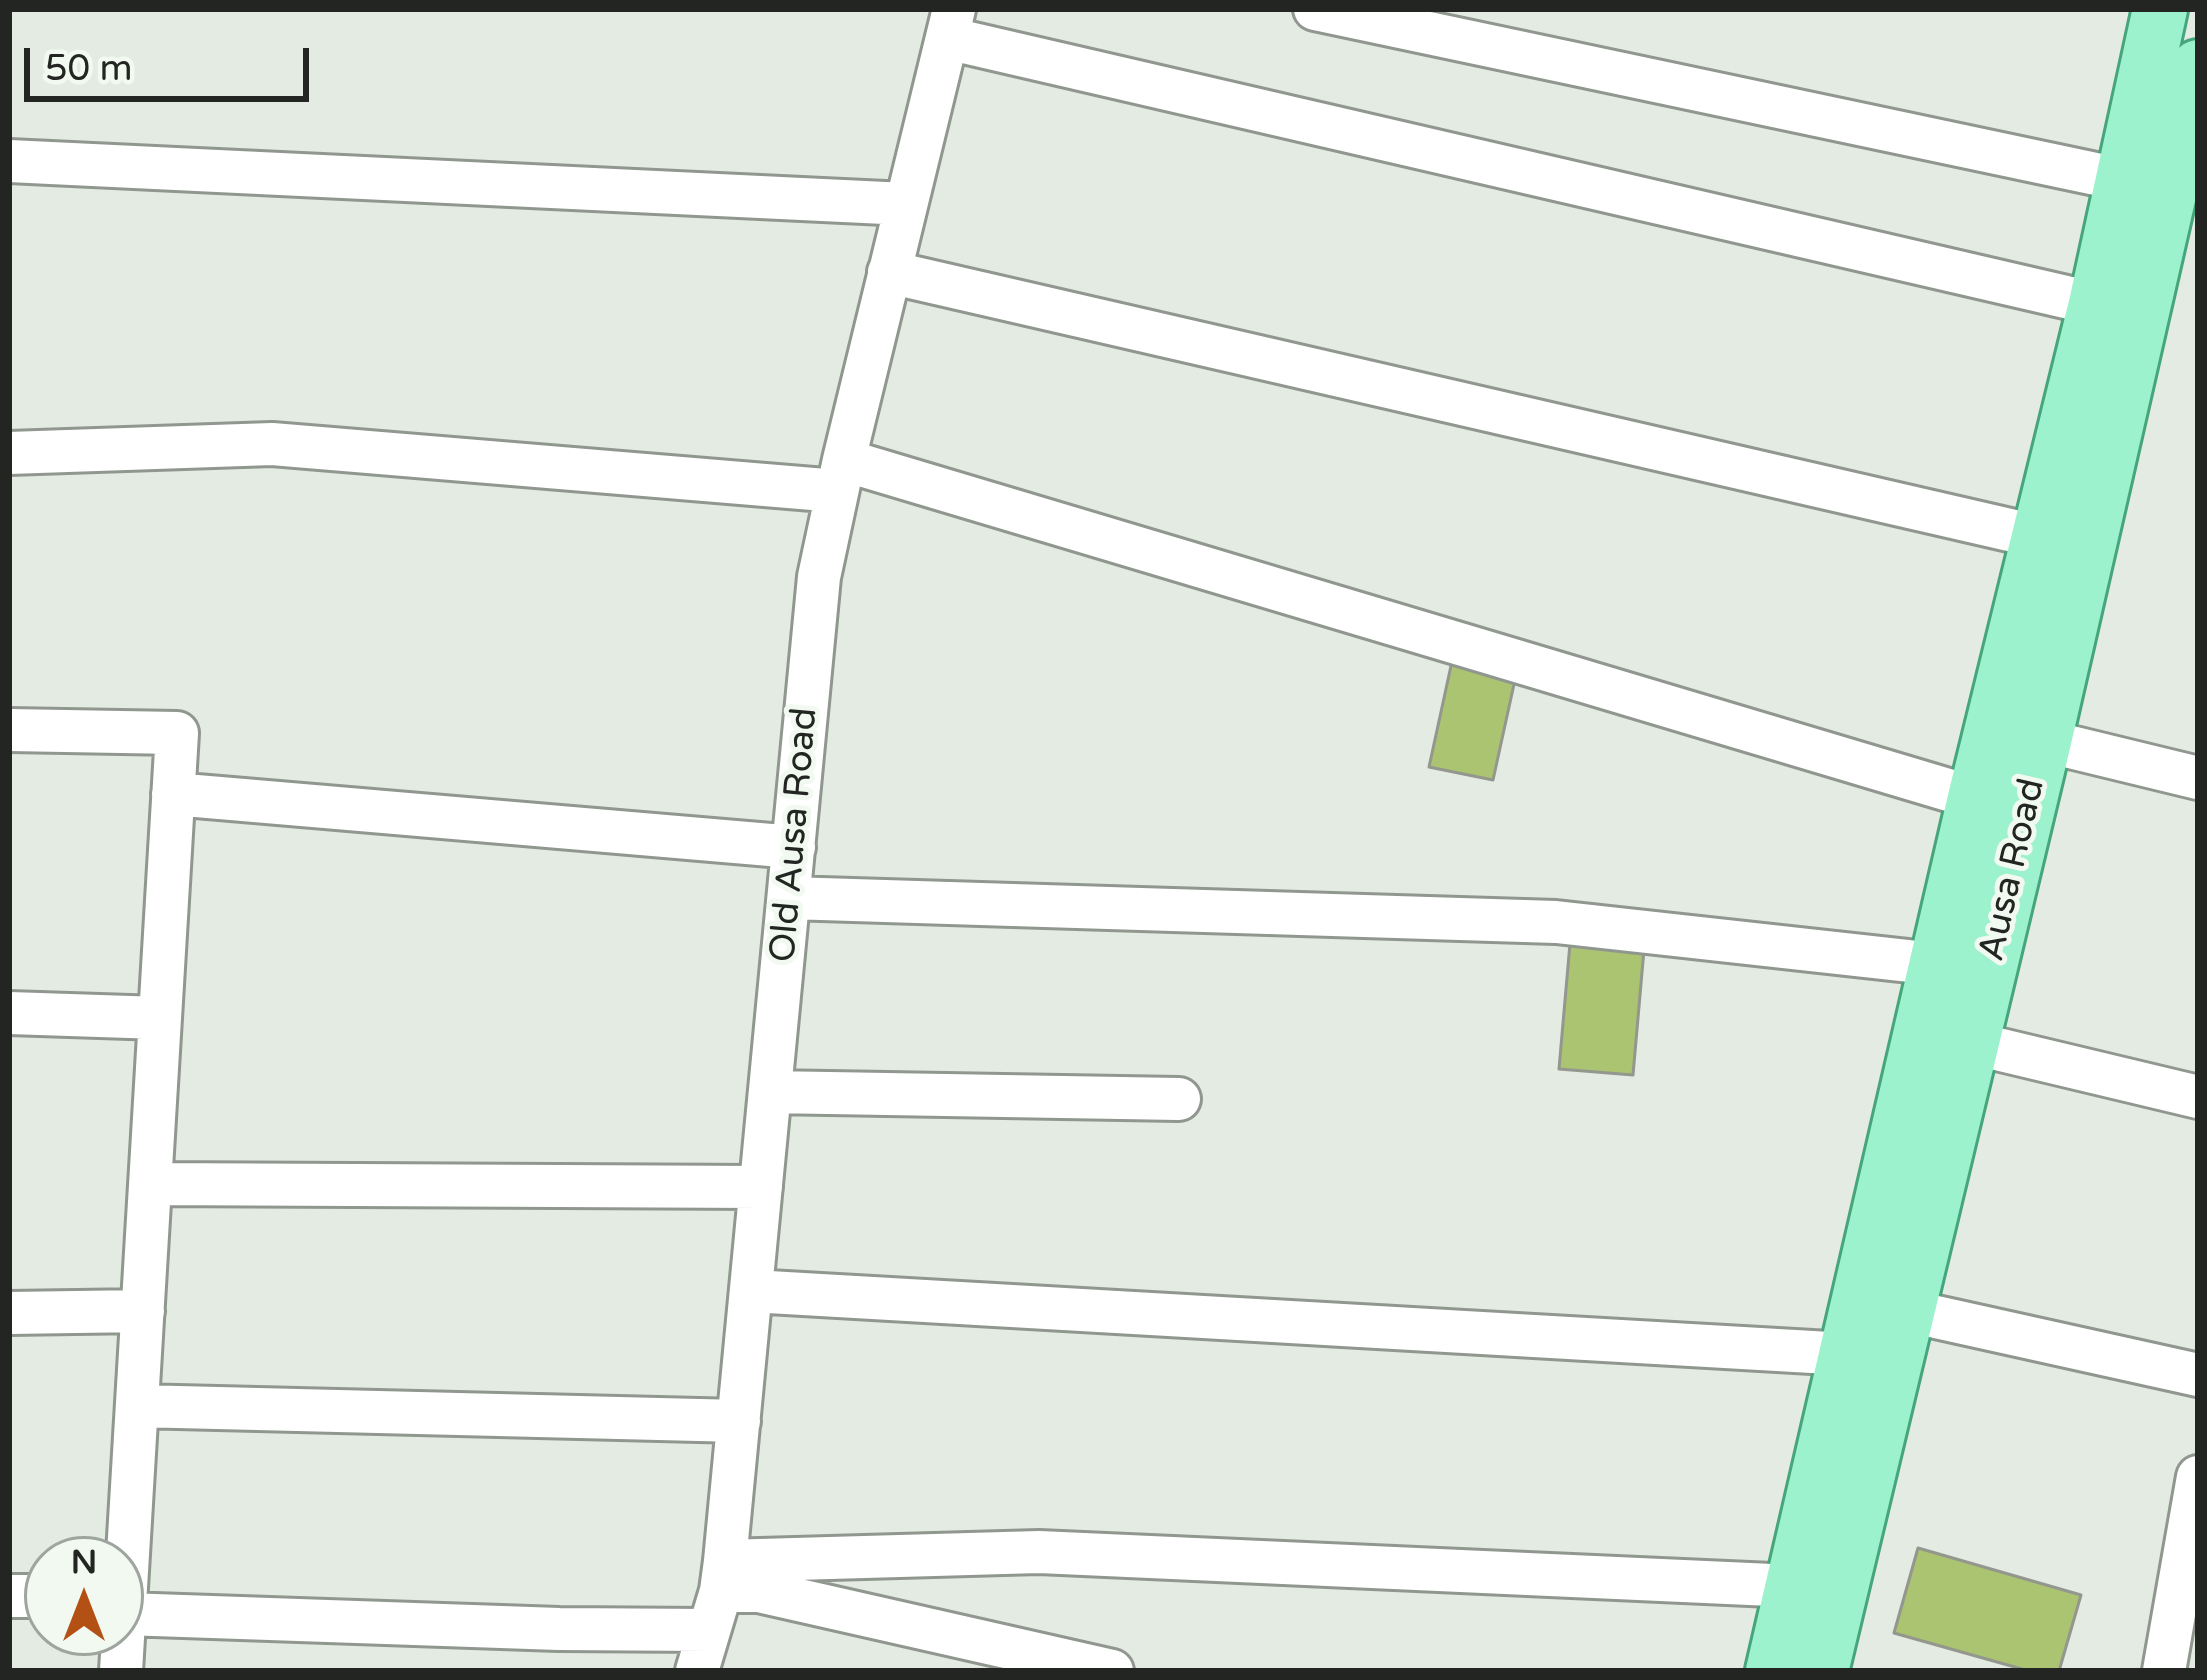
<!DOCTYPE html>
<style>
body{margin:0}
#map{position:relative;width:2207px;height:1680px;overflow:hidden;background:#e4ebe3;font-family:"Varela Round",sans-serif}
canvas{display:block}
.frame{position:absolute;inset:0;border:12px solid #222522;pointer-events:none}
.north{position:absolute;left:24px;top:1536px;width:120px;height:120px;box-sizing:border-box;background:#f1f9f0;border:3px solid #9ea49e;border-radius:50%;rotate:0deg;font-size:33px;font-weight:700;line-height:48px;text-align:center;color:#222522}
.north::after{content:'';display:block;margin:auto;width:42px;height:54px;background:#b35114;clip-path:polygon(50% 0,100% 100%,50% 72%,0 100%)}
.scale{position:absolute;left:24px;top:48px;width:285px;height:54px;box-sizing:border-box;border:6px solid #222522;border-top:0;padding-left:15px;font-size:36px;line-height:42px;white-space:nowrap;color:#222522;-webkit-text-stroke:9px #f1f9f0;paint-order:stroke}
</style>
<div id="map">
<canvas width="2207" height="1680"></canvas>
<div class="frame"></div>
<div class="north">N</div>
<div class="scale">50 m</div>
</div>
<script>
const ctx = document.querySelector('canvas').getContext('2d');
ctx.lineJoin = 'round';
function paint(path, color) { ctx.fillStyle = color; ctx.fill(path, 'evenodd'); }
function trace(path, color, width, dash) { ctx.strokeStyle = color; ctx.lineWidth = width; ctx.lineCap = dash ? 'butt' : 'round'; ctx.setLineDash(dash || []); ctx.stroke(path); }
function drawText(font, color, halo, rows, align = 'center') {
  ctx.font = font + ' "Varela Round",sans-serif'; ctx.lineWidth = 10; ctx.setLineDash([]); ctx.textBaseline = 'middle'; ctx.strokeStyle = halo; ctx.fillStyle = color; for (const [text, x, y, turn = 0] of rows) {
    ctx.save(); ctx.translate(x, y); ctx.rotate((+turn || 0) * Math.PI / 180); ctx.textAlign = isNaN(turn) ? turn : align; if (halo) ctx.strokeText(text, 0, 0); ctx.fillText(text, 0, 0); ctx.restore();
  }
}
const building = new Path2D(`
 M1454 652 1518 666 1493 780 1429 767Z
 M1571 932 1645 938 1633 1075 1559 1069Z
 M1918 1548 2081 1595 2059 1671H2029L1894 1633Z`);
const minor = new Path2D(`
 M1315 9 2124 180
 M947 38 2096 304
 M9 161 906 204
 M889 272 2040 537
 M9 453 272 444 837 491
 M844 460 1975 798
 M9 730 177 733 121 1671
 M2017 734 2198 778
 M173 794 794 847
 M789 898 1556 922 1936 964
 M9 1013 160 1018
 M1972 1043 2198 1097
 M770 1092 1179 1099
 M151 1184 761 1187
 M751 1291 1847 1354
 M1909 1311 2198 1375
 M9 1313 143 1311
 M137 1406 739 1421
 M725 1561 1039 1552 1794 1586
 M721 1591H759L1112 1671
 M9 1596H48
 M125 1614 559 1629 708 1630
 M697 1671 721 1591 725 1561 819 577 844 460 954 9
 M2164 1671 2198 1477`);
const major = new Path2D(`
 M1773 1671 1975 798 2096 304 2160 9
 M1821 1671 2044 741 2198 67`);
const streetNames = [
 ["Old Ausa Road",795,835,-85],
 ["Ausa Road",2013,870,-77]
];
paint(building, '#abc471');
trace(building, '#93978d', 3);
trace(minor, '#90978f', 48);
trace(major, '#46a57a', 60);
trace(minor, '#fff', 42);
trace(major, '#9bf2cc', 54);
drawText('36px', '#222522', '#f1f9f0', streetNames);
</script>
